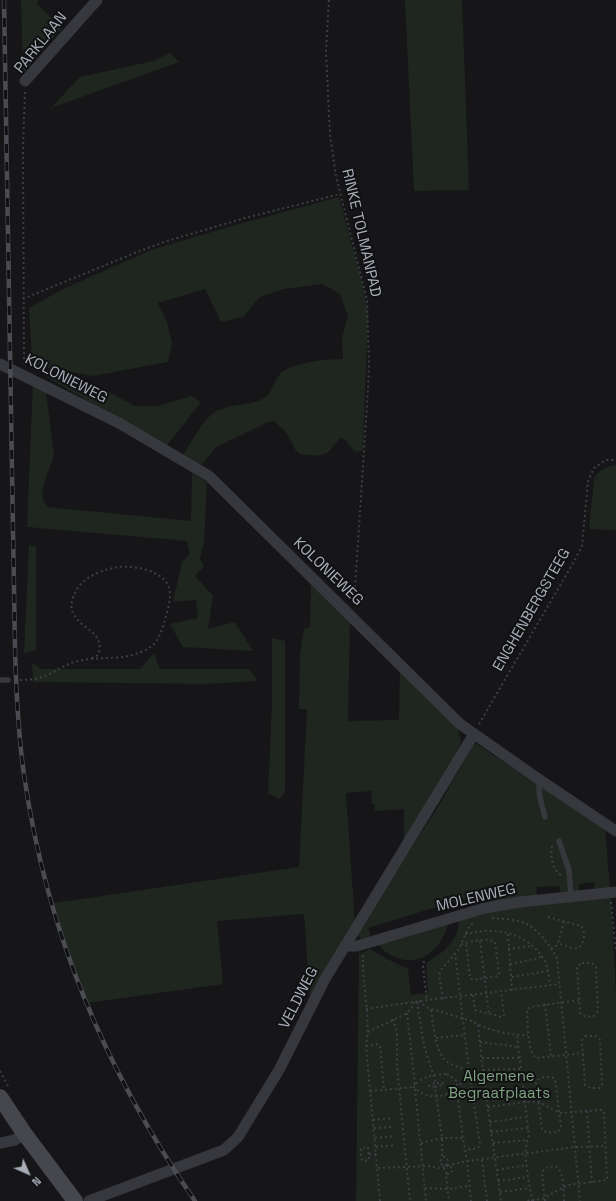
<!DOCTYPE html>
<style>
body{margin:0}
#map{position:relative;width:616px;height:1201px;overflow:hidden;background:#161618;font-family:"Space Grotesk",sans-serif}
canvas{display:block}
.north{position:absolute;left:8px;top:1153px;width:40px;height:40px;-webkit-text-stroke:3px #111113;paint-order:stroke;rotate:135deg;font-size:11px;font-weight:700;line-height:16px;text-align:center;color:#a8adb8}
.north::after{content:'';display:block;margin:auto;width:14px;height:18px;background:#a8adb8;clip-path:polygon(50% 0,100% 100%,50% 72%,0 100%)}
</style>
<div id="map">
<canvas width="616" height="1201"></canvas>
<div class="north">N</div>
</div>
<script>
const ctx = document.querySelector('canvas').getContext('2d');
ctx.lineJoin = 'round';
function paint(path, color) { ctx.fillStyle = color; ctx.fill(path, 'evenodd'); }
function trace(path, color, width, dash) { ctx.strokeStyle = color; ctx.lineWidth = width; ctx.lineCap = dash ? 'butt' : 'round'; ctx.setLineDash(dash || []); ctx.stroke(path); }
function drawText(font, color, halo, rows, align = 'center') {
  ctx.font = font + ' "Space Grotesk",sans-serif'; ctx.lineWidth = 4; ctx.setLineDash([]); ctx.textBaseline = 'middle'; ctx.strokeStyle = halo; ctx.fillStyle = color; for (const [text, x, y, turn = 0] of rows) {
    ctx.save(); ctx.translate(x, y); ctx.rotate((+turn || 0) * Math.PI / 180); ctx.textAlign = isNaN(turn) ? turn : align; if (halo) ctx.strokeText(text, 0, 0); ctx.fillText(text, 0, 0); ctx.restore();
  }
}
const green = new Path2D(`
 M21 0H38L37 4 62 28 23 73Z
 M405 0H462L469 190 414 191Z
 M170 53 179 62 51 108 80 77 153 61Z
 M339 197 363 286 368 314 363 450 356 452 352 449 345 439 340 438C336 442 334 446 330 450 324 458 308 455 300 454L296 451 286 432 274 421 268 422 215 448 200 467 182 457C190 444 204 417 217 411 221 409 227 407 232 406 243 404 254 404 264 398 274 392 273 381 281 373 294 362 327 359 343 359L342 338 348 316 340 294 322 284 284 289 260 297 243 317 221 322 205 289 158 303 167 322 172 343 168 362 93 376 36 366 32 360 29 308 61 290 151 250 232 226Z
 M42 374 88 383 99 387 135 406H158L192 396 201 402 166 447Z
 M33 384 46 392 54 456 44 483 42 497 47 507 191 521 192 473 207 482 204 543 200 559 204 566 195 576 213 596 208 629 235 622 253 651 183 647 170 624 198 618 196 600 173 602 182 562 190 554 187 541 27 527Z
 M616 465V530L589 529 594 479C599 469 606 467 616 465Z
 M29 545 36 547V650L24 653Z
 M311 581 350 618 348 721 399 720 400 667 457 724 461 742 457 755 404 845V809L374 811 375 804H372L371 791 346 793 355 924 310 999 304 914 217 921 223 984 87 1003 68 951 54 903 299 867 307 709H299L300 654 304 629 310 627Z
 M272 638 285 641V791L280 799 268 793 272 705Z
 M154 653 160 669H249L258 681 205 684 33 682 32 663 41 669H140Z
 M475 743 605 829 610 890 595 891 594 882 579 884V892L561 894 559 886 537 887 536 898 493 904 491 892 433 908 368 928 372 938 361 939 357 935 359 929 436 810Z
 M611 897 616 993V1201H356L359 954 370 949 385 958 408 969 411 995 428 993 426 964C430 959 436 957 441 953 450 946 461 931 458 920L486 911Z
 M448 924C441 951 418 970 390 955 386 953 382 948 378 945Z`);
const path = new Path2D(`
 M329 0 326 51 330 135 336 176 367 300 369 363 368 389 354 604
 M23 299 137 252 167 241 245 218 340 194
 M24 364 23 146 25 92
 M15 680C23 680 31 680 39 678 53 674 64 664 78 661 98 656 121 661 141 652 156 646 159 639 164 623 167 612 172 599 169 588 165 571 133 565 119 567 105 569 86 575 77 589 54 628 110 624 98 655L89 660
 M479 724 572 565 582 546 588 481 594 468 606 460H616
 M552 846C550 857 552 869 562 876
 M611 902 616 952
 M548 917 581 926C586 930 585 946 577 948 572 949 563 945 558 943
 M492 918C501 919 510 919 518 921 536 925 548 943 557 958L580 1201
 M465 934C475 933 484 930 493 931 515 931 539 945 547 966 549 972 549 979 550 985
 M508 934 512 990
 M480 941 489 1014
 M461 944C471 942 485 937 495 942L499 974 498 976 473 980 470 978 466 943
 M508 949 531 946
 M551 949 556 946 558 943 564 921
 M455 953 469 1071 480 1144 478 1148 465 1150
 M363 955C362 985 371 1016 366 1046L380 1201
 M424 961 423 967 427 1000
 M582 963H592L596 967 598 1011 594 1016 587 1017 582 1015 580 1013 577 968 578 966Z
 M510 964 539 958 541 956
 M512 977 548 971
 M473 995 475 1010 478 1011 502 1017 504 1016 501 991
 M443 999 439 976 440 971 459 949 470 925 473 924
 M579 1000 530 1007 527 1010C528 1021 527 1052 536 1058L583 1053
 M419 1001 428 1008 472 1021C486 1030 512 1036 528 1035
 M417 1002 424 1046 436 1083 431 1084 429 1086 435 1087 442 1138V1157
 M545 1004 551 1056
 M366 1009 427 1000 560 984
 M431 1010C433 1023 435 1048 444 1059 449 1065 462 1068 469 1071
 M407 1013 415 1085
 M393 1019 397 1034V1067L410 1201
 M478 1025 484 1082 501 1201
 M368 1032 407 1013 413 1006 414 1002
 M517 1036 529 1136C521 1153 530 1182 532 1201
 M585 1036H596L600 1040 602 1085 599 1088H590L585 1085 582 1040Z
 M436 1038 465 1035
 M480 1042 518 1047
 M366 1046 377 1044 380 1046 384 1090
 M482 1058H520
 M483 1070 521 1069
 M0 1071 8 1086
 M447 1074 457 1081V1086C447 1100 425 1099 414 1087 421 1076 435 1074 447 1074Z
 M552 1077 555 1079 561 1127 558 1132 547 1133 542 1129 536 1083C539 1076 546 1077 552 1077Z
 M470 1078 457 1086V1091L463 1138 467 1161 471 1201
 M484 1082 522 1079
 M435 1087 444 1084 443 1083H436
 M415 1089 426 1201
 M370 1091 414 1087
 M486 1094 524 1091
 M488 1107 525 1102H539L560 1113 601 1110 604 1111 607 1180 568 1185 542 1199 526 1201
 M587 1111 592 1183
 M373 1120 393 1118
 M490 1122 526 1117
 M374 1128 393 1127
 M491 1132 528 1128
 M375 1138 394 1136
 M421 1143 442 1138H463
 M493 1143 527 1140
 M368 1147 369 1160 363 1161 361 1158V1148Z
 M376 1147 395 1145
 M369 1154H376
 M482 1160 487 1201
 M378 1168 430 1166 438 1168 467 1161 575 1147 606 1146
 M497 1170 527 1165
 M447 1174 451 1173 453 1170 451 1167C447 1166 443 1166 440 1163L441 1159 444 1157H446C450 1162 446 1165 444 1169L447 1174 446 1176 449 1201
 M498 1181 528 1177
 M425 1188 448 1189 469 1186
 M500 1192 530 1188
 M545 1201 542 1172 545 1168 555 1166C565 1171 563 1191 564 1201`);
const service = new Path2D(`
 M0 680H8
 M540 780C537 792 542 805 545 817
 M559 841 569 870 571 897`);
const minor = new Path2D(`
 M25 81 97 0
 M0 364 119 423 209 476 460 724 540 780 616 831
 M345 946H357L485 908 520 902 616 892
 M0 1143 15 1140 24 1133
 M89 1201 224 1150 238 1137 279 1070 325 979 474 734`);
const secondary = new Path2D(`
 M0 1097 24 1133 75 1201`);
const rail = new Path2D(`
 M4 0 15 646C16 689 18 732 24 775 47 933 105 1070 195 1201`);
const streetNames = [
 ["PARKLAAN",41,43,-51],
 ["RINKE TOLMANPAD",361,233,77],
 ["KOLONIEWEG",66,379,27],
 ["KOLONIEWEG",328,572,44],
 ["ENGHENBERGSTEEG",532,610,-60],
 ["MOLENWEG",476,898,-13],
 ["VELDWEG",299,998,-63]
];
const parkNames = [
 ["Algemene",499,1077],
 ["Begraafplaats",499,1094]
];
paint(green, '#1e261f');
trace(path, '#3d3f44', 2, [2, 3]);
trace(service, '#37383d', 5.5);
trace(minor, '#37383d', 11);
trace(secondary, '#45474d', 16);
trace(rail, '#4a4c52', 4.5);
trace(rail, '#111113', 3, [9]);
drawText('15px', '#a8adb8', '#111113', streetNames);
drawText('15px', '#7fa381', '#111113', parkNames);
</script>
